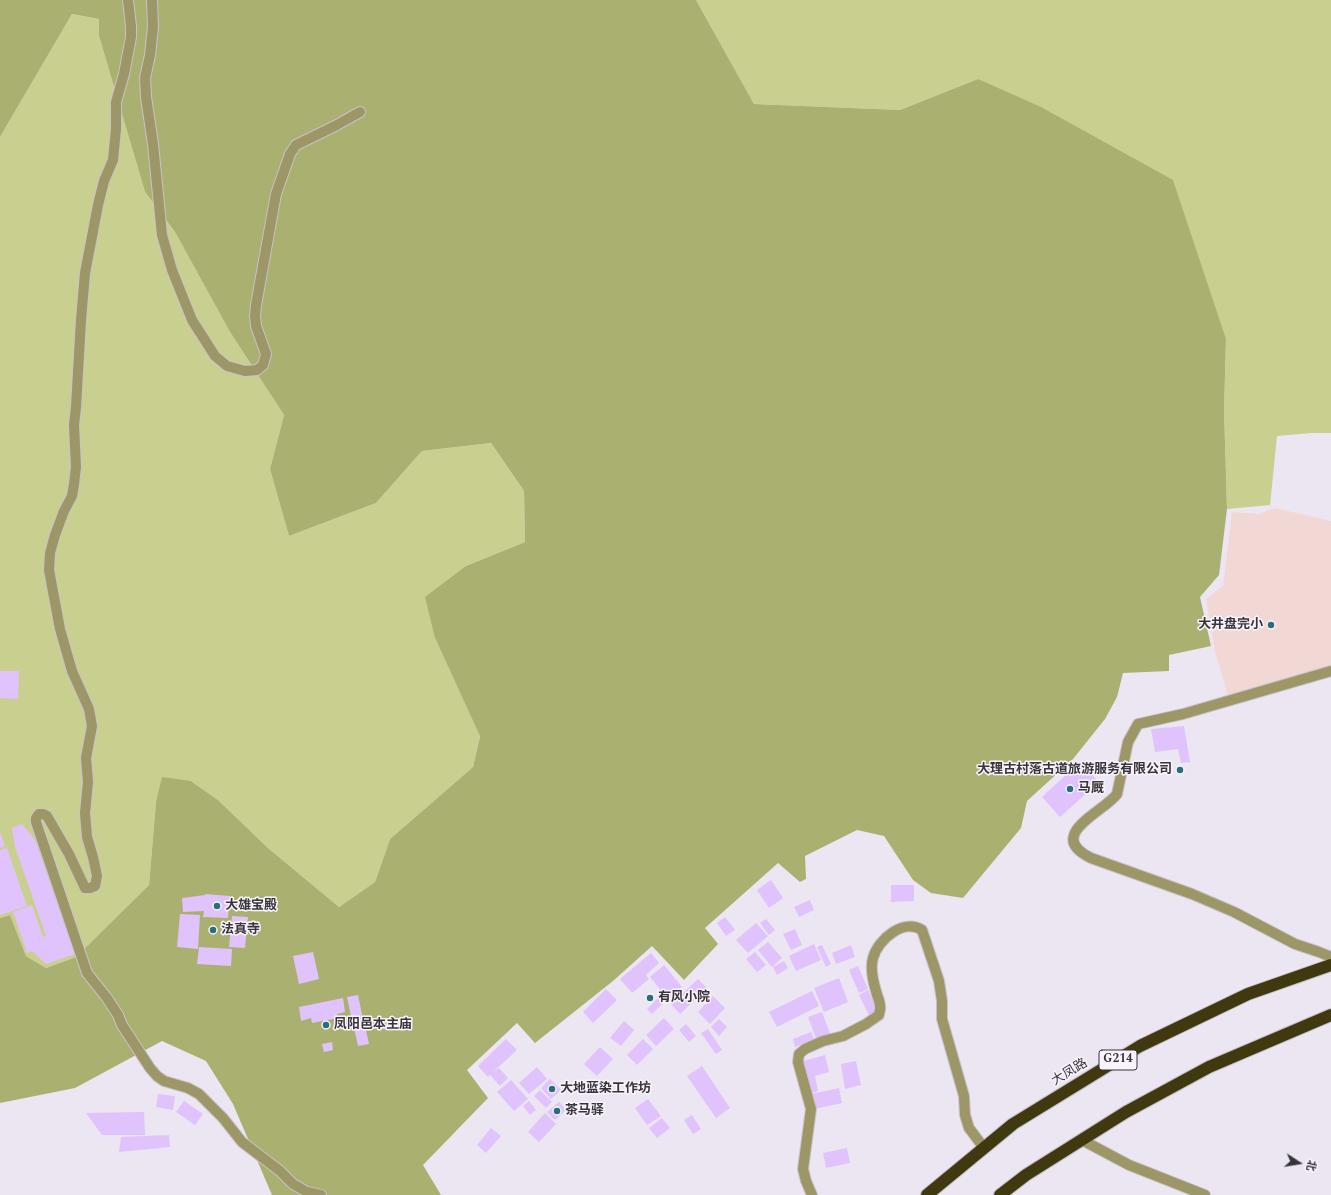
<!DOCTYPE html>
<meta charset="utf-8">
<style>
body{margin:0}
#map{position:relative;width:1331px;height:1195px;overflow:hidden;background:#ebe6f1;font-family:Spectral,"Noto Sans SC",serif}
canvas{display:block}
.north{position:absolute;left:1279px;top:1143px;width:40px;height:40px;-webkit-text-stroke:3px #f9f3fe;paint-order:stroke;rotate:102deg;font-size:11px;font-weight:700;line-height:16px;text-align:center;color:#373539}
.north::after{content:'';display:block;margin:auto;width:14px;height:18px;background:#373539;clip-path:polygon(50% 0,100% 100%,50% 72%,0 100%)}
</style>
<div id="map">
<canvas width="1331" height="1195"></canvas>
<div class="north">北</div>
</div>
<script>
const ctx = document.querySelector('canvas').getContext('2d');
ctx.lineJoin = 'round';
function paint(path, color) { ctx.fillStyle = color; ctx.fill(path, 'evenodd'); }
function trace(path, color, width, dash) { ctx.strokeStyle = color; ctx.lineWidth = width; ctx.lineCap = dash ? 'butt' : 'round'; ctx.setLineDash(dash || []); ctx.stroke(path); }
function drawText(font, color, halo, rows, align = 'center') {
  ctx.font = font + ' Spectral,"Noto Sans SC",serif'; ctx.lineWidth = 3; ctx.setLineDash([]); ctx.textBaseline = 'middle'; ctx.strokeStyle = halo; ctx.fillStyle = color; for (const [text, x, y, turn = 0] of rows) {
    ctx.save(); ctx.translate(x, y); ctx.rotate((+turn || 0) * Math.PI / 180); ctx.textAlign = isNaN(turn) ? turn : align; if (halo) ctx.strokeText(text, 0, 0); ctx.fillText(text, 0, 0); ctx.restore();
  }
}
const education = new Path2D(`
 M1275 508 1331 521V666L1228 696 1215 651 1206 599 1223 586 1232 512 1259 514Z`);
const green = new Path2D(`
 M696 0H1331V433H1312L1277 436 1270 505 1227 509 1224 410 1226 339 978 79 900 110 754 104Z
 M72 14 99 19V36L145 192 175 232 230 332 284 415 270 469 289 536 376 503 422 451 491 443 524 491 525 542 466 566 435 638 480 735 473 767 390 839 375 882 339 907 268 848 218 800 191 781 156 802 149 885 76 957 46 968 26 956 10 915 0 918V137Z`);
const forest = new Path2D(`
 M0 0H696L754 104 900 110 978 79 1041 107 1173 180 1226 339 1224 410 1227 509 1219 575 1200 597 1211 646 1169 655V671L1123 673 1117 697 1105 719 1073 759 1027 801 1021 828 963 898 931 893 913 880 884 836 857 830 805 856 806 879 800 882 778 863 705 928 718 944 684 980 652 946 613 981 535 1043 517 1023 467 1070 488 1098 423 1165 441 1195H272L233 1104 206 1061 162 1041 75 1088 0 1103V918L10 915 26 956 46 968 76 957 149 885 156 802 162 777 191 781 218 800 268 848 339 907 375 882 390 839 473 767 480 736 435 638 425 597 466 566 525 542 524 491 491 443 422 451 376 503 289 536 270 469 284 415 230 332 175 232 145 192 99 36V19L72 14 0 137Z`);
const building = new Path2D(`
 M0 671H19L18 699 0 698Z
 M1184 726 1190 762 1181 763 1178 749 1155 752 1151 729Z
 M1080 762 1099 782 1060 817 1042 797Z
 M22 824 35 840 75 954 46 964 32 951 27 953 13 912 32 905 43 937 46 936 15 847 12 828Z
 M0 832 5 846 0 848Z
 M7 848 27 906 0 915V850Z
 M771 880 783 898 769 908 757 890Z
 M891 885H914V901L891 902Z
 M205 894 230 896 228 918 203 917 204 911 183 912 182 898 205 895Z
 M810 900 814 910 799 917 794 907Z
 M180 914 200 915 198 949 177 947Z
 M232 916 248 917 245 948 229 947Z
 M725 917 735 930 726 936 717 923Z
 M766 919 775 930 769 935 760 923Z
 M756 923 768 936 748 953 736 940Z
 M795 929 802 945 791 950 783 934Z
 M768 942 782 958 772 967 758 950Z
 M814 944 821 960 796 971 789 956Z
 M822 945 831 964 826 967 817 947Z
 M851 945 855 957 836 964 832 953Z
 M199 947 232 949 231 966 197 964Z
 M313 952 319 979 299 984 293 956Z
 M755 952 766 965 757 972 746 959Z
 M651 953 659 963 646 975 649 979 632 993 620 979Z
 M784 961 788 968 777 975 773 967Z
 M664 965 682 987 668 999 650 977Z
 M858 966 868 989 859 993 849 970Z
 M839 978 848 1002 824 1012 814 988Z
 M698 979 707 988 680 1014 671 1004Z
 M606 989 617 1000 593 1023 583 1012Z
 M868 990 878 1011 869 1015 859 995Z
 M812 991 819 1006 777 1027 769 1012Z
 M358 995 364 1024 353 1026 347 997Z
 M713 996 725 1008 710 1024 698 1012Z
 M343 998 345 1012 337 1014 338 1018 312 1023 311 1018 301 1021 299 1007Z
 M658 998 663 1003 652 1014 647 1009Z
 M822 1012 831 1036 817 1041 808 1017Z
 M664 1018 674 1029 656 1046 646 1035Z
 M719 1019 727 1027 719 1036 711 1027Z
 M624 1021 634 1030 621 1046 610 1038Z
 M686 1024 696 1036 689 1042 679 1030Z
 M365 1026 369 1044 358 1046 354 1028Z
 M708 1029 722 1050 716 1054 701 1033Z
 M811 1032 814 1039 795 1047 793 1039Z
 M506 1039 517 1050 493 1072 499 1068 508 1078 500 1086 490 1075 488 1077 478 1066Z
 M643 1039 653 1049 637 1065 627 1055Z
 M332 1042 333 1050 324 1052 322 1044Z
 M600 1047 613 1059 597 1076 584 1064Z
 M825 1055 829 1072 815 1076 818 1091 809 1094 800 1062Z
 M856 1061 861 1085 845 1089 841 1064Z
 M702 1066 730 1108 716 1118 687 1076Z
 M537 1067 547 1079 529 1094 519 1083Z
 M550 1079 561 1090 551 1099 541 1088Z
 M511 1080 528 1099 514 1111 497 1092Z
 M839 1088 842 1103 814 1109 811 1094Z
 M540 1090 552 1102 546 1108 534 1096Z
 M158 1094 175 1096 173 1110 156 1107Z
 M648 1099 661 1116 647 1125 635 1108Z
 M184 1101 203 1114 195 1125 176 1112Z
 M529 1101 536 1110 530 1115 523 1106Z
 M559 1102 566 1110 555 1120 547 1112Z
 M144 1112 145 1135H102L86 1113Z
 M545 1113 556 1124 539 1142 528 1132Z
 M692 1115 701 1129 693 1134 684 1120Z
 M662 1118 670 1128 657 1138 649 1128Z
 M491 1128 501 1136 486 1153 477 1145Z
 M169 1135 170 1147 119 1152 121 1137Z
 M847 1148 850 1163 826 1168 823 1153Z`);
const minor = new Path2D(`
 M128 0 131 26V37L124 74 116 102V129L113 160 104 181 98 205 85 273 81 320 76 407 74 425 76 467 74 484 72 496 64 511 55 535 50 553 49 570 60 629 72 671 89 709 92 726 86 758 88 782 85 813 87 837 93 857 97 876 95 886 90 888H85L69 854 47 816 43 814H39L36 818V822L87 973 107 998 118 1015 122 1025 150 1068 157 1076 164 1081 188 1088 199 1094 223 1118 242 1142 280 1171 293 1184 307 1192 321 1195
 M152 0 153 27 150 55 145 78 146 97 153 144 162 235 172 270 192 320 215 356 227 366 245 371 257 370 263 365 266 354 256 326 255 316 256 305 276 194 290 154 296 145 335 126 360 112
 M1331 671 1183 714 1138 724 1128 742 1117 794C1104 812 1044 835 1091 858L1192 894 1234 912 1295 944 1319 952 1331 957
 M1082 1140 1129 1165 1205 1195
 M812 1195 806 1181 803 1169 811 1109 798 1062 799 1054 805 1049 823 1041 843 1036 866 1024 879 1015C879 1012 881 1009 880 1006 880 1001 877 996 876 991 873 981 870 968 873 958 878 939 904 918 922 930L939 981 942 1001V1019L964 1096 965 1115 969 1128 984 1148`);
const highway = new Path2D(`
 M927 1195 1013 1124 1140 1046 1248 994 1331 965
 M1000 1195 1026 1175 1126 1112 1209 1067 1331 1015`);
const markers = [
 [1271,625,4,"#276f7a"],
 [1180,770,4,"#276f7a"],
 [1070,789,4,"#276f7a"],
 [217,906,4,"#276f7a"],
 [213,930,4,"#276f7a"],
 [650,998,4,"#276f7a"],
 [326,1025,4,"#276f7a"],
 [552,1089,4,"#276f7a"],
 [557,1111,4,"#276f7a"]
];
const shields = [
 [1118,1060,38]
];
const shieldNames = [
 ["G214",1118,1060]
];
const poiNames = [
 ["大井盘完小",1263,625,"right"],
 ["大理古村落古道旅游服务有限公司",1172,770,"right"],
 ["马厩",1078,789],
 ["大雄宝殿",225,906],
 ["法真寺",221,930],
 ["有风小院",658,998],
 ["凤阳邑本主庙",334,1025],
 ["大地蓝染工作坊",560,1089],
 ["茶马驿",565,1111]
];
const streetNames = [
 ["大凤路",1070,1073,-31]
];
paint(education, '#f2d8d5');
paint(green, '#c9d08f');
paint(forest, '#aab170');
paint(building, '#e0c2fd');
trace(minor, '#c7c3cc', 12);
trace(highway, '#c7c3cc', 14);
trace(minor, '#9d9666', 10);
trace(highway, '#403910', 12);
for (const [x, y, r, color] of markers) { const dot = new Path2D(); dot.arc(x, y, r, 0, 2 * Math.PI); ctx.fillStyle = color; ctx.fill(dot); trace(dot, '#f9f3fe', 1.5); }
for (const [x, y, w] of shields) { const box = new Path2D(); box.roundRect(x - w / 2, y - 10, w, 20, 3); ctx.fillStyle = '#f9f3fe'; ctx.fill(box); trace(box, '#373539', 1); }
drawText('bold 12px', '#373539', null, shieldNames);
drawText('bold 13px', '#373539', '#f9f3fe', poiNames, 'left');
drawText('13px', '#373539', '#f9f3fe', streetNames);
</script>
